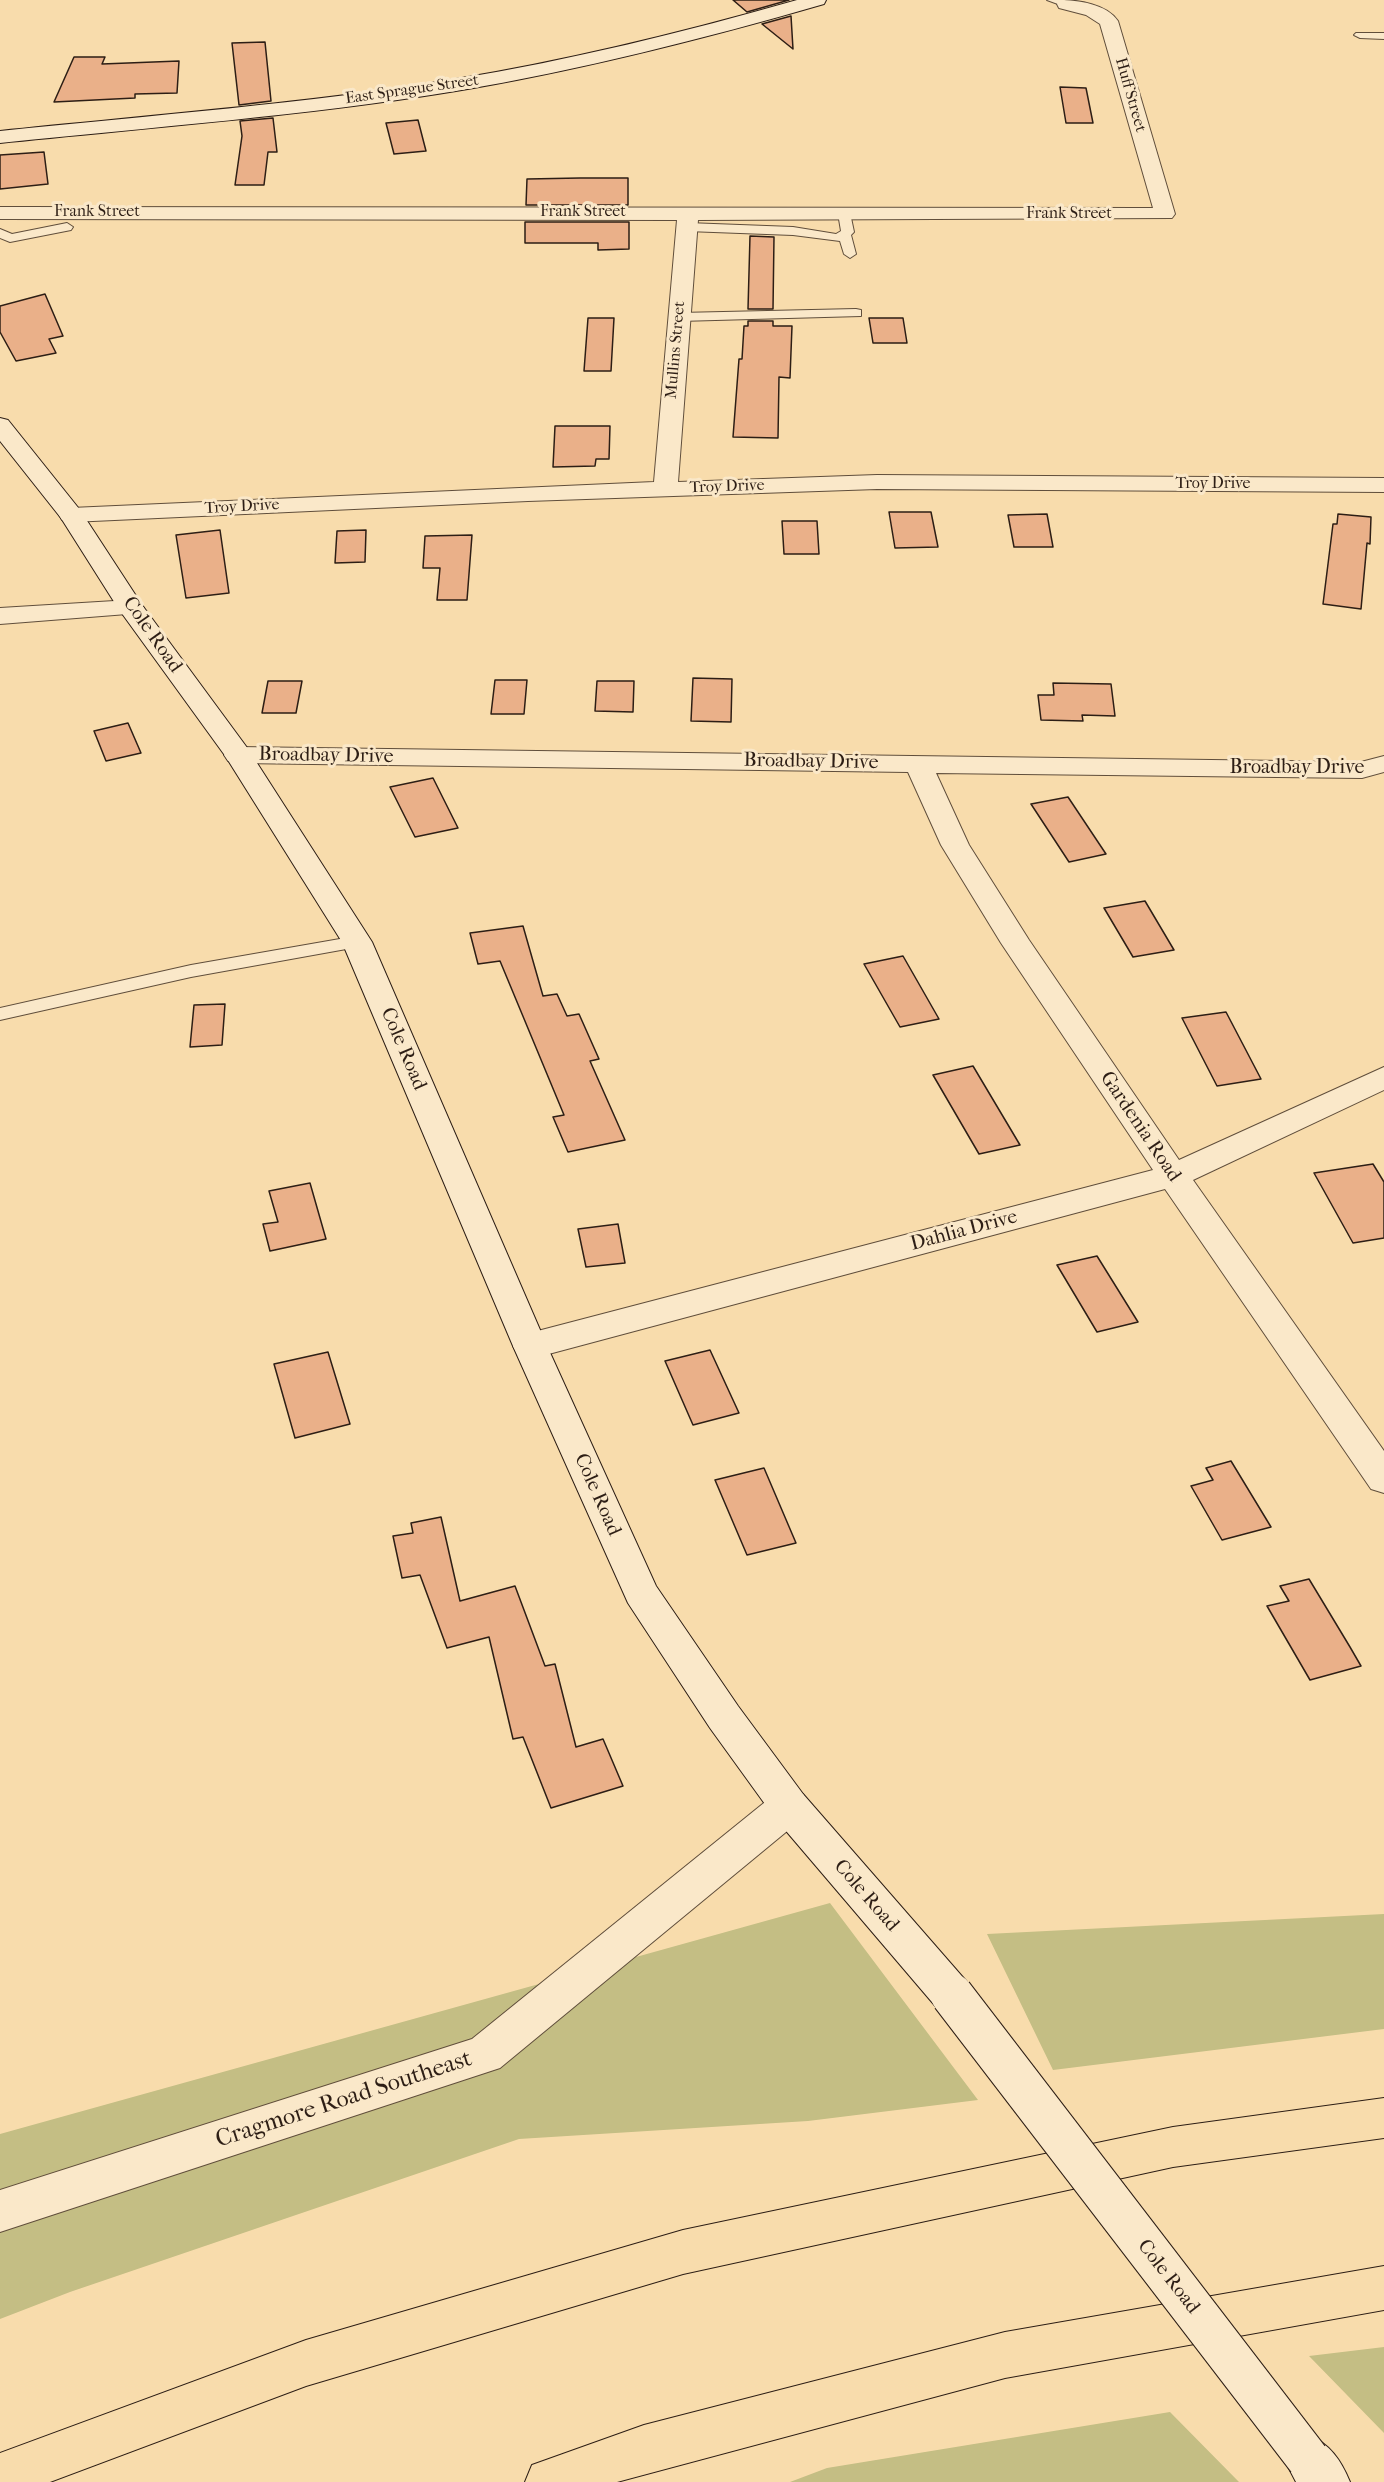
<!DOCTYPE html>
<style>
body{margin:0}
canvas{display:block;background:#f8dcac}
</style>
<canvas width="1384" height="2482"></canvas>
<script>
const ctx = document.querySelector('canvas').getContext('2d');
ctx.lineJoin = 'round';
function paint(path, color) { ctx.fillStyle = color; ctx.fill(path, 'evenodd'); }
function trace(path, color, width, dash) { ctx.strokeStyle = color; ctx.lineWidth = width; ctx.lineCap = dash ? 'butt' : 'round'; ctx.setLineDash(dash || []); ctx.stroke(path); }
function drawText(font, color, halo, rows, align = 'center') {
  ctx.font = font + ' "IM FELL French Canon",serif'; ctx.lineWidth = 6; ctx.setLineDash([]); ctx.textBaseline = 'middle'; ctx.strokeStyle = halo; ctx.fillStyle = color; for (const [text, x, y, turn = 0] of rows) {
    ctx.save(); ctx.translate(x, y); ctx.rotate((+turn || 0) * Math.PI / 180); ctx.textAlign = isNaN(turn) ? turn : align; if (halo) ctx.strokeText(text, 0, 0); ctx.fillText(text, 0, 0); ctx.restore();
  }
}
const green = new Path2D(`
 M830 1903 978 2100 808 2121 519 2139 70 2292 0 2319V2134Z
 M1384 1914V2029L1053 2070 987 1934Z
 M1384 2347V2433L1309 2356Z
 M1170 2412 1239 2482H790L827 2468Z`);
const building = new Path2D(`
 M733 0H789L747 12Z
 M791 16 793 49 762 24Z
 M265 42 271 101 239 105 232 43Z
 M74 57H105L102 64 179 61 177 93 135 94V98L54 102Z
 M1060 87 1086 88 1093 123H1066Z
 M273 118 277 152H268L264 185H235L242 136 240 121Z
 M418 120 426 151 394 154 386 123Z
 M44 152 48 184 0 189V155Z
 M580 178H628V205H526L527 179Z
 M525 222H629V249L598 250V243H525Z
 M750 236 774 237 773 309H748Z
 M45 294 63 336 49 339 56 353 16 361 0 332V306Z
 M588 318H614L611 371H584Z
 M869 318H903L907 343H873Z
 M748 321H773V326H792L790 378 779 377 778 438 733 437 739 359H742L744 326H748Z
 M555 426H610L609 459H596L595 466 553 467Z
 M889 512H931L938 547 895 548Z
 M1047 514 1053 547H1014L1008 515Z
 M1338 514 1371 517 1370 544 1367 543 1361 609 1323 604 1333 524H1337Z
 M782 521H817L819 554H784Z
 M220 530 229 593 186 598 176 535Z
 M366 530 365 562 335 563 337 531Z
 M472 535 467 600H437L440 568H423L425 536Z
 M693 678 732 679 731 722 691 721Z
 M495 680H527L524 714H491Z
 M268 681H302L296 713H262Z
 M597 681H634L633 712 595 711Z
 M1053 683 1111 684 1115 716 1082 715 1083 721 1041 720 1038 695H1054Z
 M128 723 141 753 106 761 94 731Z
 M433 778 458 828 415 837 390 787Z
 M1068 797 1106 854 1069 862 1031 804Z
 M1145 901 1174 950 1133 957 1104 908Z
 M523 926 543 996 557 994 567 1016 579 1014 599 1059 590 1061 625 1140 568 1152 553 1117 564 1115 500 961 478 964 470 933Z
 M903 956 939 1019 900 1027 864 964Z
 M225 1004 222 1045 190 1047 194 1005Z
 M1226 1012 1261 1079 1217 1086 1182 1018Z
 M973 1066 1020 1145 979 1154 933 1075Z
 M1373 1164 1384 1182V1238L1353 1243 1314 1173Z
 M310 1183 326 1239 270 1251 263 1224 278 1222 269 1191Z
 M618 1224 625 1263 586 1267 578 1229Z
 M1097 1256 1138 1322 1097 1332 1057 1265Z
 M710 1350 739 1413 693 1425 665 1361Z
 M328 1352 350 1424 295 1438 274 1364Z
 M1231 1461 1271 1527 1222 1540 1191 1486 1213 1480 1206 1468Z
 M764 1468 796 1543 747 1555 715 1480Z
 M441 1517 460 1601 515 1586 545 1666 555 1664 576 1747 603 1739 623 1786 551 1808 523 1737 513 1739 489 1637 447 1648 420 1575 402 1578 393 1536 413 1533 411 1523Z
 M1309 1579 1350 1647 1361 1666 1310 1680 1267 1606 1289 1601 1280 1586Z`);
const lane = new Path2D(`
 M1047 0H1064L1071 4 1066 7Z
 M1356 33H1384V39L1360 38 1354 35Z
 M844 209 850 213 854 232 851 235 856 254 850 258 844 254 840 241 793 235 687 231 681 227 687 223 793 227 836 234 841 231 838 213Z
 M67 223 73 227 71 230 10 242 0 238V229L12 234Z
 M856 309 861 310V316L679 321 672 317 679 313Z
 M357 936 366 942 363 946 191 977 0 1020V1008L191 965Z`);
const street = new Path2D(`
 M1059 0C1078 0 1107 4 1118 21L1175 214 1172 218 698 220 678 482 877 475 1384 478V492L877 489 528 501 71 522 62 520 59 515 62 510 71 508 654 482 677 220 0 219V207L1153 208 1100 24 1086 15 1059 8 1057 4Z
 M131 600 140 603 144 608 140 613 0 624V608Z
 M238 747 1361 762 1384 756V772L1362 778 936 773 969 845 1029 940 1179 1160 1384 1067V1090L1193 1180 1384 1451V1493L1371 1489 1165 1189 530 1359 518 1355 513 1346 518 1337 530 1333 1153 1170 1001 943 941 845 908 772 238 763 228 761 224 755 228 749Z
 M789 1789 803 1794 809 1806 803 1818 500 2068 0 2232V2190L472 2039 775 1794Z`);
const secondary = new Path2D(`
 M797 0H826L824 4C703 39 581 70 456 91 305 116 152 127 0 143V131C152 115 305 104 456 79 571 60 685 32 797 0Z
 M0 418 8 420 80 510 142 605 248 749 372 942 547 1346 656 1586 738 1706 803 1794 967 1982 973 1995 967 2008 952 2014 937 2008 775 1818 710 1728 628 1603 513 1346 342 942 226 757 118 608 61 518 0 441Z
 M1308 2435C1330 2444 1341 2460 1350 2482H1296L1284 2459 1291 2442Z`);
const highway = new Path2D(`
 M1384 2098V2138L1173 2167 683 2274 306 2386 50 2482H0V2453L306 2340 683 2230 1173 2127Z
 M1384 2266V2310L1005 2378 617 2482H525L532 2465 644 2425 1005 2332Z`);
const secondaryBridge = new Path2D(`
 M952 1995 1308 2459`);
const farStreetnames = [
 ["East Sprague Street",412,90,-8],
 ["Huff Street",1130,95,74],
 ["Frank Street",97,212],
 ["Frank Street",583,212],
 ["Frank Street",1069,214],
 ["Mullins Street",676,350,-85],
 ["Troy Drive",1213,484],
 ["Troy Drive",727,487,-2],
 ["Troy Drive",242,507,-3]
];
const streetNames = [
 ["Cole Road",152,635,55],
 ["Broadbay Drive",326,756,1],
 ["Broadbay Drive",811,762,1],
 ["Broadbay Drive",1297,768],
 ["Cole Road",403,1049,67],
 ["Gardenia Road",1140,1127,56],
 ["Dahlia Drive",964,1231,-15],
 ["Cole Road",597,1495,66],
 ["Cole Road",866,1896,49],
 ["Cole Road",1168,2277,52]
];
const nearStreetnames = [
 ["Cragmore Road Southeast",344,2100,-18]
];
paint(green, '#c4be84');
paint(building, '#eab089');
trace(building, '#2d1e15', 1.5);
trace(lane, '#604e3b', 2);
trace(street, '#604e3b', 2);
trace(secondary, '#2d1e15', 2);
trace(highway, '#2d1e15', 2);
paint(lane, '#fae8c9');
paint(street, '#fae8c9');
paint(secondary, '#fae8c9');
paint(highway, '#f8dcac');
trace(secondaryBridge, '#2d1e15', 44, []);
trace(secondaryBridge, '#fae8c9', 42);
drawText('16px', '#2d1e15', '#fae8c9', farStreetnames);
drawText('20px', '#2d1e15', '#fae8c9', streetNames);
drawText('24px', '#2d1e15', '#fae8c9', nearStreetnames);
</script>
